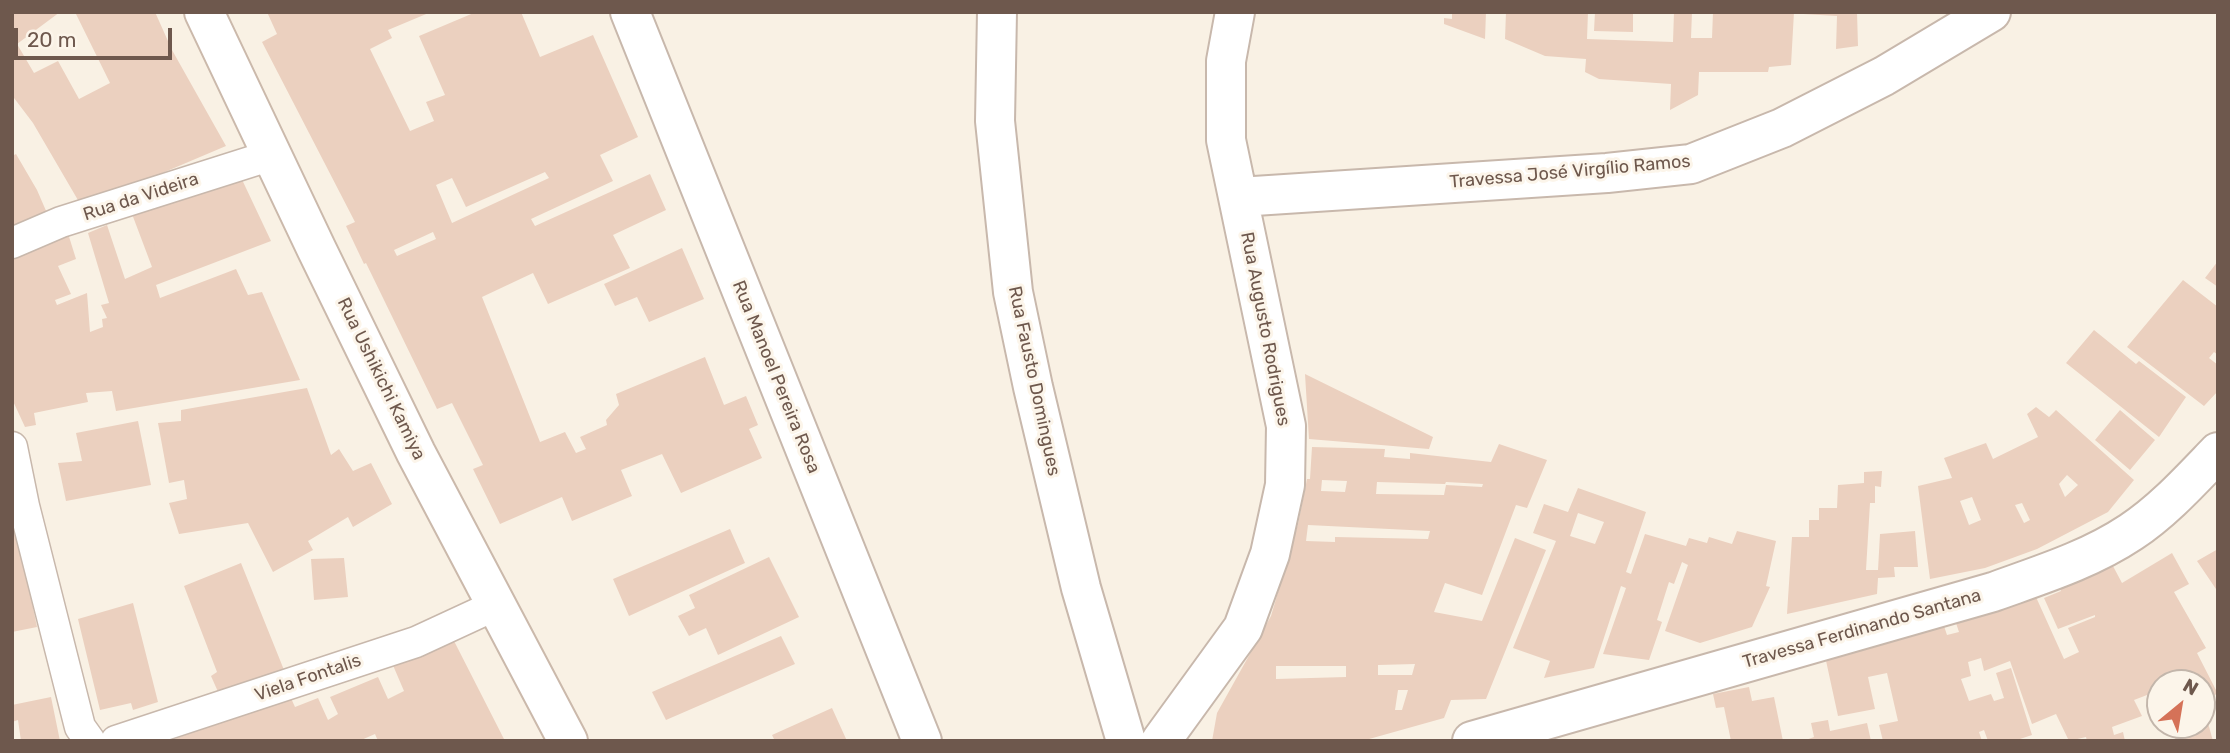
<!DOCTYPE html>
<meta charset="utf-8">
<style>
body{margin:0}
#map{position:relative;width:2230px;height:753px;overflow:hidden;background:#f9f1e4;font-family:Rubik,sans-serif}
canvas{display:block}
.frame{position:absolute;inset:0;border:14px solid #6e584d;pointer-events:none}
.north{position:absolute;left:2146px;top:669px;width:70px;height:70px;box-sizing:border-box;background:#fcf5ea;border:2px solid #c3b6ab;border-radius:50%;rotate:30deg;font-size:19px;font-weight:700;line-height:28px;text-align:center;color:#6e584d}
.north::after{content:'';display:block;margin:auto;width:24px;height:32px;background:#d57258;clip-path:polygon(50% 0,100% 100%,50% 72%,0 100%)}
.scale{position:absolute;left:14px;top:28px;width:158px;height:32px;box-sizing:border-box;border:4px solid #6e584d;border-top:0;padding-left:9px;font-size:21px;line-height:24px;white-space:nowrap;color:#6e584d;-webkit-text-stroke:5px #fcf5ea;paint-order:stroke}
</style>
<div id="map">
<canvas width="2230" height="753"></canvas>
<div class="frame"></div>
<div class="north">N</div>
<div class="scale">20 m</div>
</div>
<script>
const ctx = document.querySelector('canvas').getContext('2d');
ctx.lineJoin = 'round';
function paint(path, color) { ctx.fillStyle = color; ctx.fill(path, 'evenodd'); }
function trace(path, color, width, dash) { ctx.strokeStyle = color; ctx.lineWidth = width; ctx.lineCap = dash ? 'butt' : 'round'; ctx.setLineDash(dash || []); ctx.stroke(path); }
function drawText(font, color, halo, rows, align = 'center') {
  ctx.font = font + ' Rubik,sans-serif'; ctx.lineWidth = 6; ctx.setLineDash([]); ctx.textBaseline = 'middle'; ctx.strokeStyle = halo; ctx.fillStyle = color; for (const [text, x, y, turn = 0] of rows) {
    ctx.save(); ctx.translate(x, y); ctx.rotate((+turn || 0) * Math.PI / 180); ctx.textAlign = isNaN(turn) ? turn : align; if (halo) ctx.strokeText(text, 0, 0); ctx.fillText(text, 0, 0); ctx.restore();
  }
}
const building = new Path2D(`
 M12 12H60L17 44 34 73 58 61 79 99 110 83 75 12H155L172 50 226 146 82 207 33 123 14 98 12 99Z
 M267 12H431L388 30 392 38 370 49 410 131 434 121 426 102 445 95 419 36 476 12H521L540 57 593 35 638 137 600 155 613 181 531 219 535 226 650 174 666 210 613 235 630 268 548 304 533 273 482 297 540 442 565 432 576 453 586 449 580 437 607 425 606 420 619 405 616 394 705 357 724 405 746 396 758 425 749 429 762 458 681 493 662 454 621 470 632 496 572 521 562 497 500 524 473 469 483 465 452 403 437 409 366 263 364 264 346 226 355 222 262 42 277 34ZM545 172 549 178 452 223 436 185 452 178 466 207ZM433 232 436 239 397 256 394 250Z
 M1452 12H1486L1485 39 1444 24V18L1452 19Z
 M1506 12H1588L1587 39 1673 42 1674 12H1692L1691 38H1712L1713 12H1794L1791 65 1769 67 1768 72H1699L1698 95 1670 110 1671 84 1599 79 1585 72 1586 59 1545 56 1505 39Z
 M1595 12H1633V32L1594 31Z
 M1803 12H1857L1858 46 1836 49 1837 16 1803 14Z
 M16 154 37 190 50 220 12 237V156Z
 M237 169 271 241 156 285 160 298 236 269 248 295 262 292 300 380 116 411 112 391 86 393 88 402 34 413 36 425 25 427 12 399V249L66 227 76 259 58 266 71 294 55 300 57 305 87 293 90 332 103 327 102 319 107 318 101 305 109 303 88 233 107 225 125 279 152 267 132 214Z
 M682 248 704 299 649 322 637 297 615 306 604 284Z
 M2218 261V287L2205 278Z
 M2183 280 2218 307V355L2214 352 2209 358 2218 365V391L2204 406 2127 347Z
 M2094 330 2136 364 2139 361 2186 397 2159 437 2066 363Z
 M1305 374 1433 437 1429 449 1309 439Z
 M307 388 331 455 339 449 353 471 371 463 392 504 353 527 348 517 308 541 313 550 273 572 248 523 179 534 169 503 187 499 184 480 169 483 158 423 181 421V410Z
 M2036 407 2049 417 2056 410 2134 480 2108 512 2037 549 1985 568 1930 579 1918 486 1952 478 1944 458 1986 443 1993 459 2038 437 2027 414ZM2067 475 2078 485 2065 497 2059 484ZM1972 497 1981 520 1969 525 1960 501ZM2022 503 2030 520 2024 523 2015 505Z
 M2120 410 2155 440 2130 470 2095 440Z
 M138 421 151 485 66 501 58 463 82 461 76 433Z
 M1499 444 1547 460 1527 508 1516 505 1482 595 1445 583 1434 612 1482 621 1515 538 1546 550 1486 699 1451 700 1444 718 1362 741H1212L1217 713 1271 616 1298 524 1307 479H1310L1312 447 1385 449 1384 457 1410 459V453L1491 462ZM1322 480 1347 481 1345 492 1321 491ZM1377 482 1445 484 1446 482 1483 484 1482 487 1446 485 1444 495 1376 494ZM1308 525 1430 531 1428 539 1335 537V542L1306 541ZM1415 664 1412 675H1378V665ZM1276 666H1346V677L1276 679ZM1398 690H1408L1402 710H1395Z
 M1882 471 1881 487 1875 486V503H1870L1866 570H1878L1880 534 1915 531 1918 567H1894L1895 577 1878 578 1877 594 1787 614 1792 537H1809V520H1819V508H1837L1838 485 1864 483V472Z
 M1578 488 1646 512 1626 572 1631 574 1645 534 1686 546 1689 538 1707 543 1709 537 1732 544 1737 531 1776 541 1766 586 1770 587 1752 627 1700 643 1665 631 1688 565 1682 562 1674 584 1669 582 1657 620 1662 622 1649 660 1603 654 1626 588 1621 586 1594 668 1544 678 1550 661 1513 648 1556 541 1533 533 1544 504 1568 512ZM1578 513 1604 522 1595 544 1570 536Z
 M12 505 37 627 12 632Z
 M730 529 745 563 629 616 613 579Z
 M2218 549V592L2197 561Z
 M2106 553 2122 583 2172 553 2189 584 2174 592 2206 648 2197 653 2218 694 2202 698V683H2160V693L2149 698 2147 695 2134 700 2142 716 2112 727 2114 735 2123 732 2125 741H2087L2086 737 2069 741 2056 714 2032 724 2010 661 1984 671 1981 658 1968 662 1971 676 1961 679 1969 701 1991 694 1994 701 2004 698 1996 673 2011 668 2032 735 2014 741H1988L1984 730 1979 732 1982 741H1883L1879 725 1898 721 1887 673 1868 677 1875 709 1838 716 1825 656 1943 623 1947 635 1959 632 1955 620 2031 586 2064 659 2079 652 2068 628 2095 617V615L2058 629 2044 598 2061 591 2055 577Z
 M769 557 799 617 718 655 706 628 689 636 678 616 695 608 689 595Z
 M344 558 348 597 314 600 311 559Z
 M241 563 284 670 219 694 211 676 217 672 184 586Z
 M133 603 158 702 133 710 131 703 100 710 78 619Z
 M781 636 795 664 666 720 652 692Z
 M453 639 505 741H378L375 734 359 741H169L290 696 295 707 318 698 328 720 338 714 330 697 378 677 388 699 404 691 392 663Z
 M1749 687 1752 701 1774 697 1783 741H1731L1724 707 1716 708 1713 694Z
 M51 697 60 741H21L18 720 12 722V705Z
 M2203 705 2213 741H2176L2171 725H2202Z
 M832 708 847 741H775L772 735Z
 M1828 720 1830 731 1867 723 1871 741H1803L1814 737 1811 723Z`);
const lane = new Path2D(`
 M12 243 61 222 272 155
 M12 447 24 506 80 727 90 741
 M116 741 416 642 496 605`);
const street = new Path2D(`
 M630 12 922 741
 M997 12 995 121 1013 292 1033 387 1081 588 1126 741
 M1239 197 1607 173 1691 164 1782 128 1884 76 1991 12
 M1161 741 1243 628 1270 554 1285 485 1286 426 1226 140V61L1235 12
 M1472 741 1993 592C2040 575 2089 560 2131 532 2163 511 2191 480 2218 452`);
const secondary = new Path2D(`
 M204 12 316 248 416 453 568 741`);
const streetNames = [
 ["Travessa José Virgílio Ramos",1570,172,-5],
 ["Rua da Videira",141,197,-18],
 ["Rua Augusto Rodrigues",1265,329,79],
 ["Rua Manoel Pereira Rosa",776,377,68],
 ["Rua Ushikichi Kamiya",381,379,64],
 ["Rua Fausto Domingues",1034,381,78],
 ["Travessa Ferdinando Santana",1862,629,-16],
 ["Viela Fontalis",308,678,-19]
];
paint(building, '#ebd0bf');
trace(lane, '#c8b8ac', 33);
trace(street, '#c8b8ac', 42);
trace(secondary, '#cbb9ab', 42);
trace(lane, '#fff', 30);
trace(street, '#fff', 38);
trace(secondary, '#fff', 38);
drawText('18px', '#6e584d', '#fcf5ea', streetNames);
</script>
